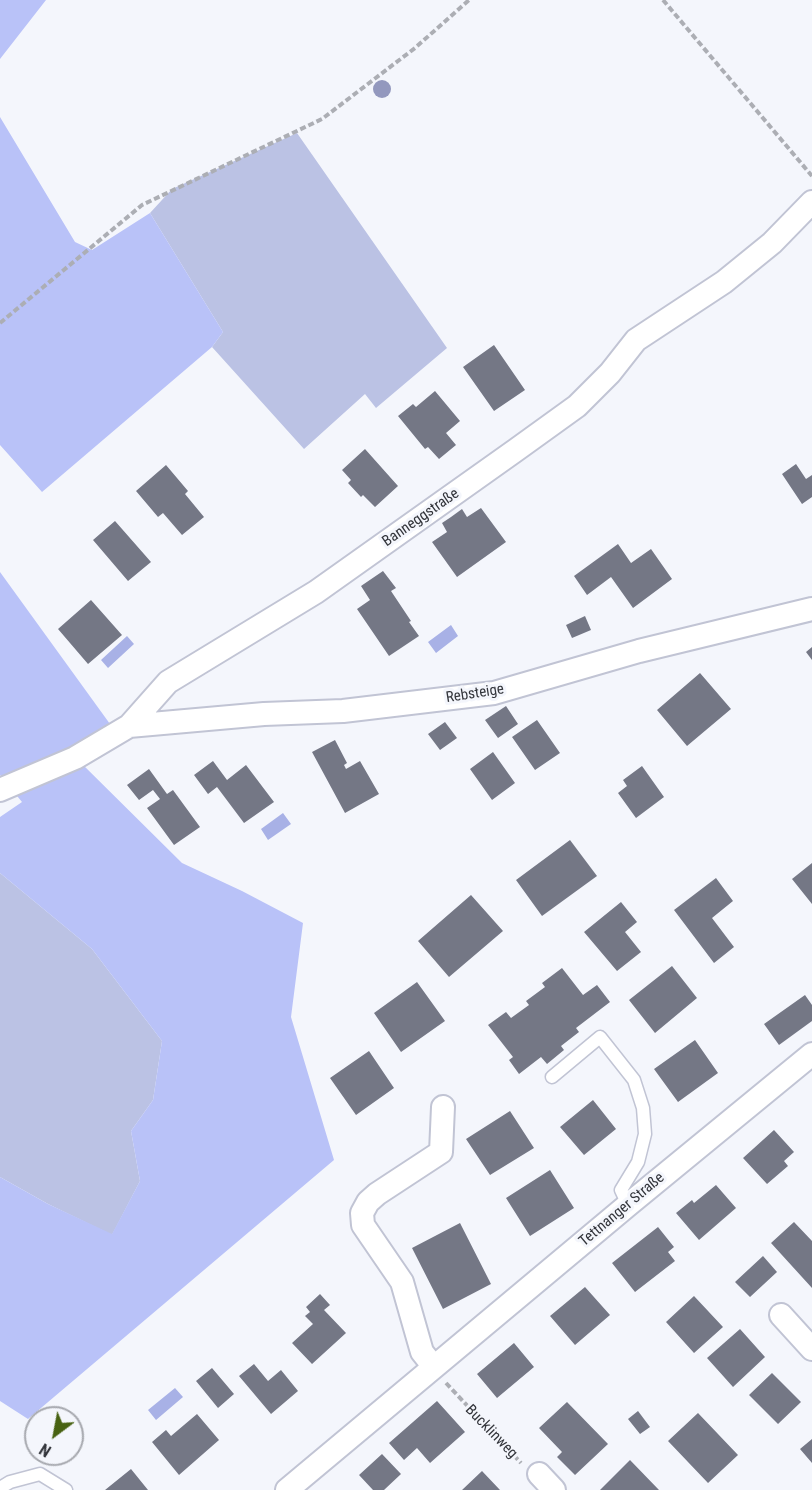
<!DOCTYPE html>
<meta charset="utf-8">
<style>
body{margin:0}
#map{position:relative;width:812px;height:1490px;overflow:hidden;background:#f4f6fc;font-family:"Roboto Condensed",sans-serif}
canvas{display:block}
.north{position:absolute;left:24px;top:1406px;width:60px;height:60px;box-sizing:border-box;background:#f4f6fc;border:2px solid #a6a8ae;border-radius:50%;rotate:212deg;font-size:16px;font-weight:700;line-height:24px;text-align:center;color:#32343a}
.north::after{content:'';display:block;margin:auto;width:21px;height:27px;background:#486212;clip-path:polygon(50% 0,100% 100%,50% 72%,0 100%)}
</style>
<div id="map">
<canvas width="812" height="1490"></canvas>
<div class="north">N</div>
</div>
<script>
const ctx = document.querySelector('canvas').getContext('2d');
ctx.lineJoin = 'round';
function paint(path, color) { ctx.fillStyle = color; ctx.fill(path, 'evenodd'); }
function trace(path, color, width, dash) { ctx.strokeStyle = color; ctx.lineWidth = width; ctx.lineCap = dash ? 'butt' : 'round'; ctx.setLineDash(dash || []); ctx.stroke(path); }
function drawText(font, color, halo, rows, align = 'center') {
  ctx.font = font + ' "Roboto Condensed",sans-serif'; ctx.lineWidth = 6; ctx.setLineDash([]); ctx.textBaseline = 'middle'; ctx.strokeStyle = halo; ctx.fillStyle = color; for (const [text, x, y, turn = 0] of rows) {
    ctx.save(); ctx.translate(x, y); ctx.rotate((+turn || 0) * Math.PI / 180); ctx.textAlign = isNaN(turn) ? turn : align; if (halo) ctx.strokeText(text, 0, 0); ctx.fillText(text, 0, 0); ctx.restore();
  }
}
const green = new Path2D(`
 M297 133 447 348 376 408 365 394 304 449 212 347 223 332 150 213 172 189Z
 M0 873 92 949 162 1041 153 1100 131 1131 140 1181 112 1235 48 1204 0 1177Z`);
const forest = new Path2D(`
 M0 0H46L0 59Z
 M0 117 75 242 92 250 150 213 223 332 212 347 42 492 0 445Z
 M0 572 110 724 76 758 182 863 242 891 303 923 291 1017 334 1160 28 1419 0 1401V1177L48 1204 112 1234 140 1181 131 1131 153 1100 162 1041 92 949 0 873V817L22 802 0 775Z`);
const water = new Path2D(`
 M451 625 458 636 436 653 428 642Z
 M127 636 134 644 108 668 101 660Z
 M283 813 291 824 268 840 261 829Z
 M175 1388 183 1397 156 1420 148 1410Z`);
const building = new Path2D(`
 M494 345 525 390 494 411 463 367Z
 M435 391 460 421 446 433 456 445 439 459 428 447 425 449 398 416 413 404 416 407Z
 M365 449 398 486 375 507 363 495 361 497 348 483 351 480 342 470Z
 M796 464 806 479 812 475V497L802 504 782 474Z
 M166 465 188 491 185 494 204 517 182 535 163 513 158 517 136 491Z
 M481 508 506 542 457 577 432 542 447 532 442 523 451 517 462 509 467 517Z
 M115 521 151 562 128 581 93 540Z
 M618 544 631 563 651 549 672 579 633 608 611 577 587 595 574 576Z
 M383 571 396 588 391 591 411 621 409 622 419 636 389 656 357 609 370 600 361 586Z
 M91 600 122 635 88 664 58 629Z
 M585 616 591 630 572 638 566 625Z
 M812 647V660L806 652Z
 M700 673 731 709 687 746 657 710Z
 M506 706 518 724 498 738 485 720Z
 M537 720 560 753 535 770 512 737Z
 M445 722 457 738 440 750 428 734Z
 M335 740 347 763 344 765 346 769 360 761 379 794 345 813 312 752Z
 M493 752 515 783 492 800 470 769Z
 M213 761 227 780 246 765 274 802 244 823 217 787 208 794 194 775Z
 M642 766 664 797 636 818 618 793 627 786 623 780Z
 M149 769 167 794 173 790 200 827 174 845 147 808 160 799 153 790 139 800 127 785Z
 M570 840 597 876 542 916 516 880Z
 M812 863V904L792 879Z
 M716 878 733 901 712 918 734 947 714 963 674 910Z
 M471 895 503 931 449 977 418 941Z
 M621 902 637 922 625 932 641 952 617 971 584 932Z
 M672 966 697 998 655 1033 629 1000Z
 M562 968 583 995 597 985 610 1002 576 1028 579 1032 561 1046 564 1050 547 1064 541 1057 519 1074 509 1060 513 1057 488 1025 506 1012 511 1018 529 1005 526 1001 545 987 542 983Z
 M417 982 445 1021 401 1052 374 1013Z
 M805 995 812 1005V1021L779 1045 764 1024Z
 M695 1040 718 1073 678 1102 654 1069Z
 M369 1051 394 1088 356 1115 330 1078Z
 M593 1100 616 1129 584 1155 560 1127Z
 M510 1111 534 1148 490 1175 466 1139Z
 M774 1130 794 1152 784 1161 788 1166 767 1184 743 1158Z
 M550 1170 574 1208 530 1236 506 1198Z
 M716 1185 736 1208 699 1240 676 1213 692 1200 694 1203Z
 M794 1222 812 1241V1288L771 1243Z
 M460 1223 491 1284 443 1309 412 1248Z
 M658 1227 674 1247 668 1252 675 1261 635 1292 612 1263Z
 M763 1256 777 1272 750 1297 735 1282Z
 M585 1287 610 1315 575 1345 550 1316Z
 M320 1294 330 1305 324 1310 346 1333 312 1364 292 1343 313 1324 305 1316 310 1312 306 1307Z
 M694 1296 723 1327 694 1353 666 1322Z
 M740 1329 765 1357 733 1387 707 1358Z
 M514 1343 534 1367 497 1398 477 1374Z
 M254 1364 268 1381 281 1370 298 1391 271 1414 239 1376Z
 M212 1368 234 1394 218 1408 196 1381Z
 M772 1373 801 1402 778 1424 749 1395Z
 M437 1401 465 1432 430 1463 417 1448 404 1460 389 1443Z
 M567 1402 608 1444 575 1475 557 1457 562 1452 539 1428Z
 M638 1411 650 1427 640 1434 628 1419Z
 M698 1413 738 1455 708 1483 668 1441Z
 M197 1414 219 1440 179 1475 152 1442 166 1430 171 1436Z
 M812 1439V1463L800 1449Z
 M382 1454 401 1474 384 1490H373L359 1475Z
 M630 1460 659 1490H600Z
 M131 1469 148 1490H105Z
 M482 1471 500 1490H462Z`);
const path = new Path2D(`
 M663 0 812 176
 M0 323 142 205 322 119 415 48 469 0
 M446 1383 521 1463`);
const lane = new Path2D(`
 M552 1077 600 1037 634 1080 643 1108 645 1134 638 1162 621 1190 628 1205
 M0 1488 10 1482 40 1474 66 1490`);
const street = new Path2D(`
 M129 726 264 714 343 711 494 693 639 651 812 609
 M0 790 75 758 129 726 168 682 316 592 516 450 577 406 610 373 636 340 724 282 772 243 812 202
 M781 1315 812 1349
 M434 1367 422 1352 402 1282 363 1225 362 1213 368 1202 377 1194 441 1152 443 1107
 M539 1474 554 1490
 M287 1490 628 1205 812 1054`);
const trees = [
 [382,89]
];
const streetNames = [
 ["Banneggstraße",421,518,-35],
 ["Rebsteige",475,694,-9],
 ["Tettnanger Straße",622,1210,-40],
 ["Bucklinweg",491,1432,46]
];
paint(green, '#bbc2e4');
paint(forest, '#b9c2f8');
paint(water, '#a8b1e6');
paint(building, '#747785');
trace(lane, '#c1c4d4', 15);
trace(street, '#c1c4d4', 26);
trace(path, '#acaeb4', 4, [6, 3]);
trace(lane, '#fff', 12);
trace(street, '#fff', 22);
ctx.fillStyle = '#9398be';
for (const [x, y] of trees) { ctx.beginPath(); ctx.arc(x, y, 9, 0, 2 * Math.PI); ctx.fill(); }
drawText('15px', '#32343a', '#f4f6fc', streetNames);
</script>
